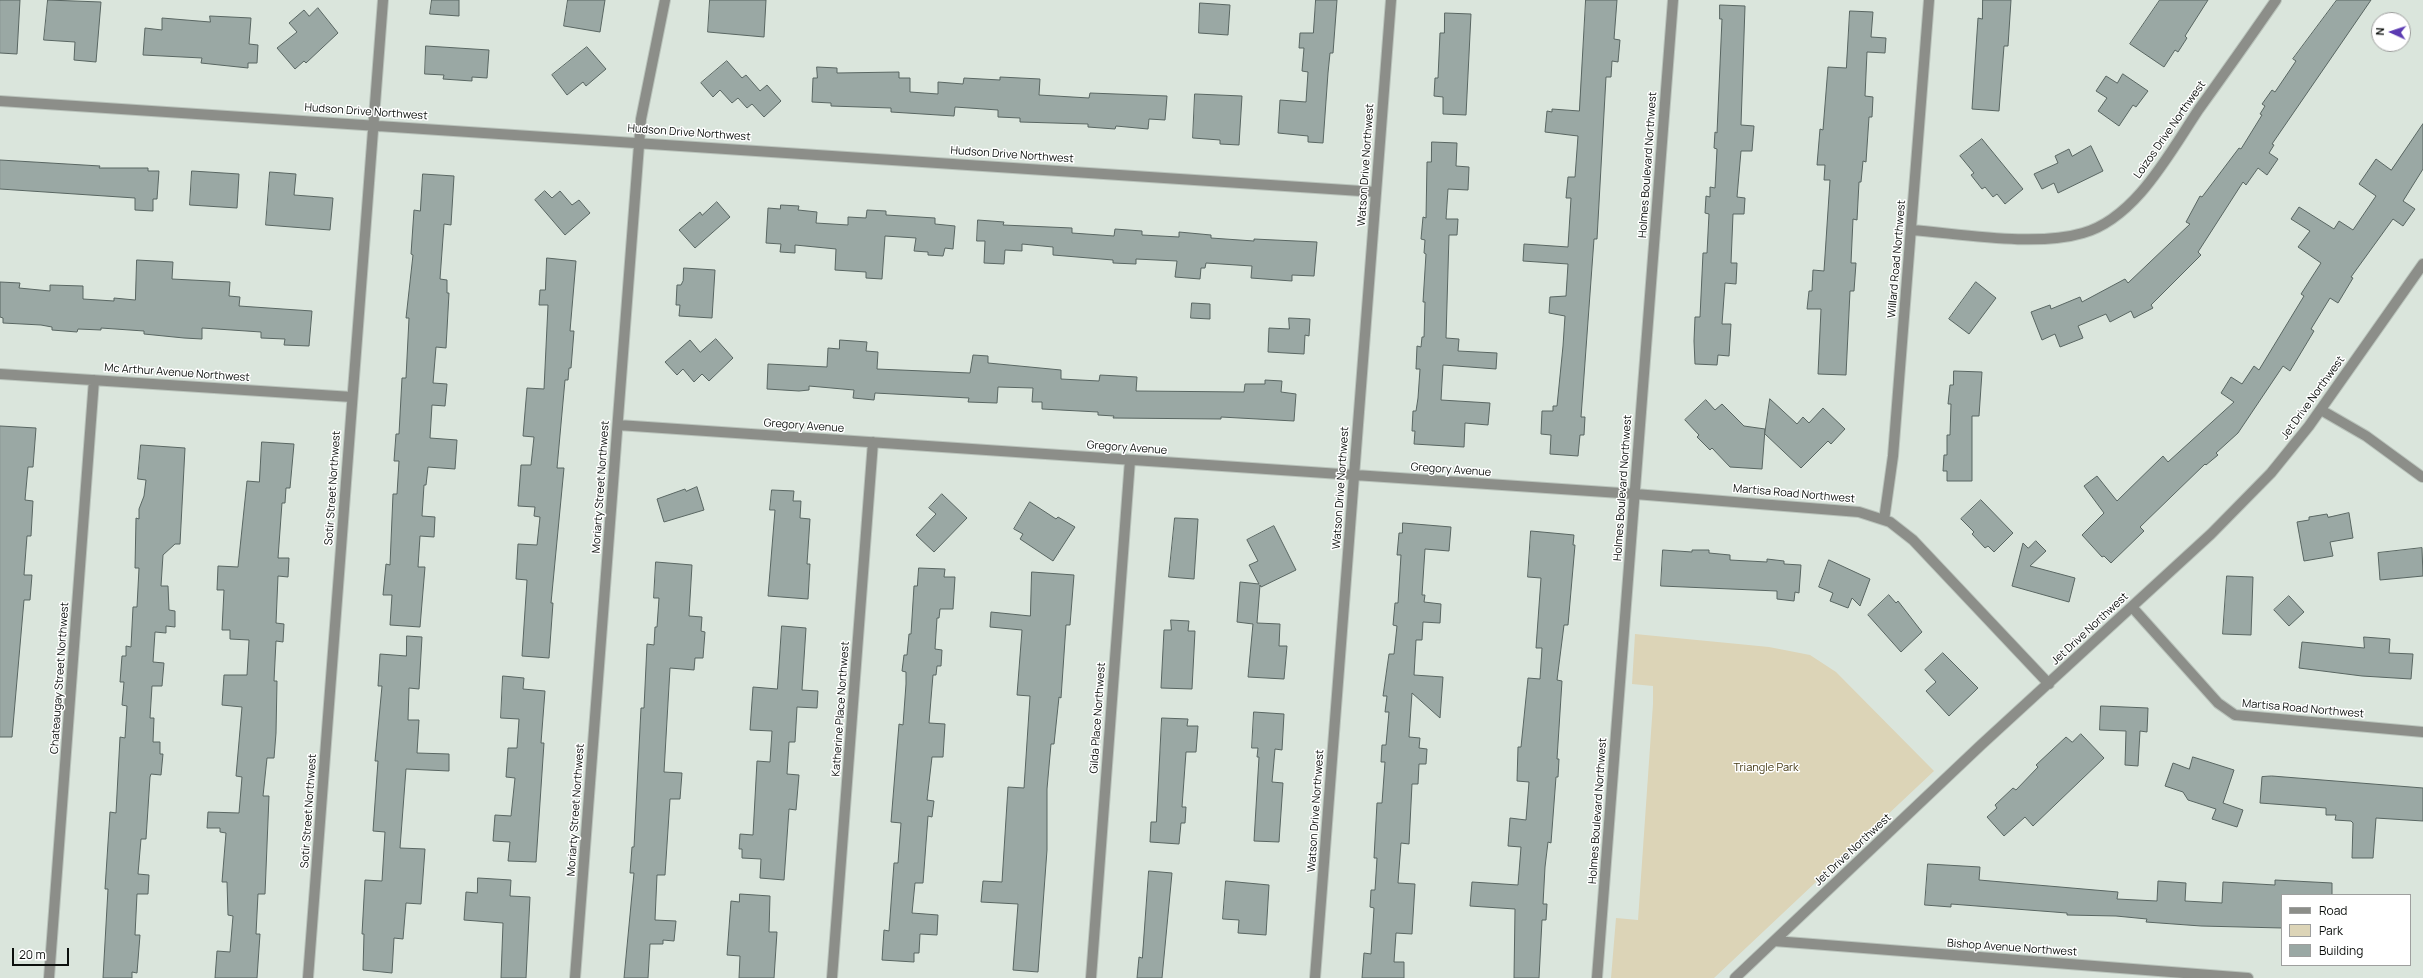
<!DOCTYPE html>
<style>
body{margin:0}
#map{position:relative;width:2423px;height:978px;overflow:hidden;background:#dae5dc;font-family:Manrope,sans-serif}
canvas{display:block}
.legend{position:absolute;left:2281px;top:894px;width:130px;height:72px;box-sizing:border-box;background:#fff;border:1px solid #9e9f9e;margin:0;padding:5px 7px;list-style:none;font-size:12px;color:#0c100d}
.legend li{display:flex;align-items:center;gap:8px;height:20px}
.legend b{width:20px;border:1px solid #9e9f9e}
.north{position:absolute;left:2371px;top:12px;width:40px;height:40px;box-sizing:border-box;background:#fff;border:1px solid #9e9f9e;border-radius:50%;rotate:273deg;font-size:11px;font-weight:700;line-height:16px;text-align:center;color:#0c100d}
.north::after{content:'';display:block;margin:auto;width:14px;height:18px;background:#5b3ab2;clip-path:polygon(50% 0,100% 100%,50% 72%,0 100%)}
.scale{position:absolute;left:12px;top:948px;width:57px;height:18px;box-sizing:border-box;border:2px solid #0c100d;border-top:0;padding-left:5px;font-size:12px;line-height:14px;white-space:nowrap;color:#0c100d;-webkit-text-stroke:3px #fff;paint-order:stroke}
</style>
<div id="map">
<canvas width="2423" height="978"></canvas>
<ul class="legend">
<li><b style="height:5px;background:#8c8e89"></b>Road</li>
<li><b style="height:11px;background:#dcd4b7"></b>Park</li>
<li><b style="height:11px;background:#9aa8a4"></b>Building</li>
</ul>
<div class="north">N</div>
<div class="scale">20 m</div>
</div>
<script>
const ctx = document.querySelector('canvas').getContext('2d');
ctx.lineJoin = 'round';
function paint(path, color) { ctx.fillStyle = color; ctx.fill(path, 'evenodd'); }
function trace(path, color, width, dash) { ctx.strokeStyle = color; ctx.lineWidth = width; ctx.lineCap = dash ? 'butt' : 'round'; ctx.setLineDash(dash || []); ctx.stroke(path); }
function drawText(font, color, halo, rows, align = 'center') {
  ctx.font = font + ' Manrope,sans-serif'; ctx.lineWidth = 3; ctx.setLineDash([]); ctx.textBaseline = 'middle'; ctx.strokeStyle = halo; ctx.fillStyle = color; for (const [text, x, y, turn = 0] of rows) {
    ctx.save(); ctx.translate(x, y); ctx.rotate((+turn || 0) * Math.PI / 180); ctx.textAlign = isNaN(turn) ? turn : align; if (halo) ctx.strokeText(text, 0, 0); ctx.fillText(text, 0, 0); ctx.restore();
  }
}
const green = new Path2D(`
 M1635 634 1769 647 1810 655 1836 672 1934 771 1714 978H1611L1616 918 1638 920 1653 704V686L1632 684Z`);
const building = new Path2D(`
 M0 0H20L17 54 0 53Z
 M48 0 101 2 96 62 74 60 75 42 44 40Z
 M432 0H459V16L430 14Z
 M568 0H605L600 32 564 26Z
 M710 0H766L764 37 708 32Z
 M1316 0H1337L1333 53H1330L1328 73 1323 143 1308 142V136L1278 133 1280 100 1306 102 1308 72 1302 71 1304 48H1299L1300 33H1313Z
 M1586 0H1617L1614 39 1620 40 1618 62 1612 61 1611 77H1606L1597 239H1594L1581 417H1585L1584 435H1580L1578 456 1550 454 1551 435 1541 434 1542 411H1553V406H1557L1563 346 1565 316 1549 313 1550 297 1566 296 1568 264 1523 261 1524 244 1568 247 1571 198H1566L1568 177H1575L1578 136 1545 132 1547 111 1552 112V109L1579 111Z
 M1983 0H2011L2008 46H2004L1999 111 1972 109 1978 18 1982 19Z
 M2160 0H2208L2185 36 2187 38 2178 52 2175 50 2164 67 2130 44Z
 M2337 0H2371L2272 144 2274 145 2269 153 2278 159 2267 175 2258 168 2246 185 2243 182 2198 252 2201 255 2151 305 2153 308 2134 318 2131 311 2110 322 2106 314 2078 326 2083 338 2060 347 2055 334 2042 340 2031 312 2050 305 2051 309 2080 297 2082 302 2125 279 2128 283 2190 224 2186 222 2200 196 2202 197 2239 148 2241 149 2262 115 2260 114 2265 106 2262 104 2272 90 2275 92 2296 61 2293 59Z
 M1200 3 1230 5 1228 35 1199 33Z
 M1720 5 1745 6 1741 125 1754 126 1752 151H1741L1737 197 1745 198 1744 214H1733L1731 263H1737L1736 284 1725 283 1722 324H1731L1729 356 1718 355 1717 365 1695 364 1694 341 1695 317H1700L1703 253H1707L1709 214 1705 213 1706 196 1710 197V187L1715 188 1717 149 1714 148 1715 132 1717 133 1722 19H1720Z
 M318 8 338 33 306 63 304 61 295 69 277 48 297 32 289 23 304 10 309 16Z
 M1850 11 1873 12 1871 37 1886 38 1885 53 1867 52 1865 96 1873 97 1872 117H1869L1866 162 1863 161 1861 182H1859L1857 220 1853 219 1851 263H1856L1854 291H1850L1846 375 1818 374 1821 309H1807L1809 291H1812L1813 270 1824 271 1830 180H1824L1825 165H1817L1820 129 1823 130 1828 67 1846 68Z
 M1445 13 1471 14 1466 115 1443 114V97L1434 96 1435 78H1438L1440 33H1444Z
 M210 16 251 18 249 44 258 45 257 63H248V68L201 63 202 58 143 55 145 28 162 30V18L210 22Z
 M426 46 489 50 487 78 472 77V81L443 79 444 75 425 74Z
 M587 47 606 69 586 86 583 82 567 95 552 75Z
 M727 61 742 78 746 75 760 91 767 85 781 101 764 117 752 104 747 108 738 98 732 103 720 90 713 97 701 83Z
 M817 67 837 68V73L899 72V78H910V92L938 94V82L963 84 964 78 1000 80V77L1040 79 1039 95 1089 98 1090 93 1167 96 1165 120 1149 119 1148 129 1116 126 1115 129 1088 127V124L1020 122V118L998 117V110L955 107 954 116 891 112V108L831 106V103L812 102 813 78H817Z
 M2123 74 2148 91 2136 107 2133 105 2119 126 2098 111 2107 98 2096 91 2106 76 2117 83Z
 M1195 94 1242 96 1239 145 1220 144V140L1193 138Z
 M2423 124V169L2403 201 2415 209 2403 226 2393 219 2351 277 2353 278 2338 303 2330 298 2311 329 2314 331 2290 371 2283 366 2238 433 2216 453 2218 455 2206 465 2205 464 2140 527 2144 531 2111 563 2104 556 2102 557 2082 535 2104 513 2084 486 2097 476 2117 501 2163 456 2168 462 2234 402 2221 393 2231 377 2242 384 2254 366 2259 370 2304 296 2301 294 2321 263 2298 247 2310 231 2291 219 2299 207 2334 229 2339 221 2353 230 2376 196 2359 184 2376 159 2391 170Z
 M1982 139 2023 189 2005 204 1997 194 1993 197 1985 187 1982 189 1971 175 1974 173 1960 156Z
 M1432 142 1457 143 1456 166 1469 167 1468 190 1448 189 1446 219H1458L1457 235H1449L1446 338 1459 339 1458 351 1497 353 1496 369 1443 365 1441 400 1490 403 1488 425 1465 423 1464 447 1414 444 1415 431H1412L1413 411H1416L1418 398 1420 369H1416L1417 346 1421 347 1422 337H1424L1425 302H1423L1426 254 1424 253 1425 240 1421 239 1423 217 1426 218 1427 162H1431Z
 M2091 146 2103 171 2058 193 2054 183 2042 189 2034 174 2058 163 2055 156 2069 149 2072 156Z
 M0 160 100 166 99 168H148V171H159L157 199H153V211L135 210V198L0 189Z
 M192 171 239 174 237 208 190 205Z
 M270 172 296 174 294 195 333 198 330 230 266 225Z
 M423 174 454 176 451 225 444 224 440 279 447 280V293H449L446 348 436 347 433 383 447 384 445 406 432 405 430 438 457 440 455 469 428 467 426 485H424L422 516 435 517 434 537 420 536 418 567H425L420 627 390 625 392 595H383L386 564 390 565 393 494H397L399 461H394L396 434H399L402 378H406L409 318H406L413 255 411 254 414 210 420 211Z
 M545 191 552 198 560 191 572 205 579 200 590 213 565 235 535 200Z
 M717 202 730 217 695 248 679 230 700 212 702 215Z
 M781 205 799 206 798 210 817 212 816 223 848 225V217L866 218 867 210 886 211V215L935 218V224L955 226 953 249 945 248 943 256 928 255V252L914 251 916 238 885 236 882 279 866 278V272L835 270 836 249 795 245V253L780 252 781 244 766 243 768 208 780 209Z
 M978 220 1004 222 1003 225 1072 228V233L1114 236 1115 229 1142 231V235L1179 237V232L1211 235V238L1254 241V239L1317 242 1314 276 1292 275V281L1251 278 1252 266 1206 263 1205 268H1201L1200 279 1175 277 1177 261 1136 259V264L1113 263V260L1053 255V247L1022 244V251L1005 250 1004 264 984 263 985 241H977Z
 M547 258 576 261 570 331H574L571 368H569L568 380H565L557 468H564L551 603H553L549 658 522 656 527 580 516 579 518 544 537 545 540 517 534 516 535 507 518 506 521 465H531L534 437 523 436 527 388 544 389 548 305H539L540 290H545Z
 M137 260 173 262 172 279 230 282 229 296 240 297 239 306 312 311 309 346 284 345 285 339 261 338V332L202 328V339L184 338 144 334V331L101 328V330L78 329 77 332 52 330V327L41 325 3 323V318L0 317V282L20 283 19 288 50 291V285L83 286V299L114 301V298L135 300Z
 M684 268 715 270 712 318 679 316 680 305H676L677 285H681L683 281Z
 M1976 282 1996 298 1969 334 1949 319Z
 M1192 303 1210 304V319L1191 318Z
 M1289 318 1310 319 1309 336 1305 335 1304 354 1268 352 1269 328 1289 329Z
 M716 339 733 358 709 381 702 374 694 382 683 369 677 375 665 362 690 340 700 352Z
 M840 340 867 342 866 351 878 352 877 369 970 373 973 355 988 356V363L1061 370V379L1099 381 1100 375 1137 377 1136 391 1244 392 1245 384H1265V380L1282 381 1281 392 1296 394 1294 421 1221 417V419L1113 418 1114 416 1098 415V412L1042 409V402H1032L1033 388 998 387 997 403 968 402 969 398 875 393 874 400 853 398 854 390 809 386V390L799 391 767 389 768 364 827 367 828 348 839 349Z
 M1954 371 1982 372 1979 416H1972V481H1947V471H1943L1944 455H1947V435H1950L1951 404H1948L1950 385H1953Z
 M1770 399 1797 424 1803 417 1809 423 1823 408 1845 429 1831 444 1828 441 1801 468 1765 434Z
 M1706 400 1715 410 1722 404 1744 426 1765 429 1762 469 1730 467 1712 448 1710 450 1697 437 1699 435 1685 420Z
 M0 426 36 428 33 467H28L25 500 33 501 31 536H27L24 575H32L30 600H24L12 737H0Z
 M262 442 294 444 290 488H286L285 503H282L278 558H289L288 577 278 576 276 623 284 624 283 642 276 641 274 681H277L276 733 274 758H267L263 796H269L265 894H258L256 934H260L257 978H215L217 951 230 952 233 916 228 915 227 882H222L226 833 220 832V828H207L208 812 239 813 242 777 236 776 242 707 222 705 224 675H247L249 640 230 639V630H222L224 590H217L218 566 238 567 247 481 259 482Z
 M141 445 185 448 180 544H175L163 555 161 586H168L169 610 175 611V627L166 626V633L155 632 153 662 164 663 162 686H152L150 718H154L153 742H160V754H163L161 775 151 774 150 777 146 839H141L138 874 149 875 148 894H137L135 935H140L137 973 132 972V978H103L108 889H105L110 812 116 813 120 737 125 738 127 706 122 705 124 682H120L122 656H126V646L131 647 133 607H137L139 568H135L136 518 139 519V509L144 496 146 480 138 479Z
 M697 487 704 510 664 522 657 499 685 489 686 491Z
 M772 490 794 491 793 501H801L800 518 810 519 807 564H810L808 599 768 596 775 510H770Z
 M942 494 967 518 934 552 916 535 936 514 929 508Z
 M1981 500 2013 533 1994 552 1988 546 1985 548 1972 534 1974 532 1961 519Z
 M1030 502 1056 519 1058 517 1075 527 1053 561 1020 539 1023 534 1014 529Z
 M2349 513 2353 538 2330 542 2333 556 2304 561 2297 522 2309 520V517L2327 514 2328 517Z
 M1175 518 1198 519 1194 579 1169 577Z
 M1403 523 1451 527 1449 551 1425 549 1422 595H1425L1424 602 1441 604 1440 623 1423 622 1422 640H1416L1414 675 1443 677 1440 718 1412 693 1409 737 1420 738 1419 748 1427 749 1426 764H1419L1418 784H1412L1409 844 1401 843 1398 883 1415 884 1412 934 1396 933 1394 962H1404V978H1362L1364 953 1371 954 1374 908 1370 907 1371 890H1375L1377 858H1374L1377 803H1382L1385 762H1381L1382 745H1386L1389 712H1385L1387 696H1383L1389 654H1394L1397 626 1393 625 1395 603H1398L1401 555H1397L1399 533H1402Z
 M1274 526 1296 570 1261 587 1260 585 1257 623 1280 624 1279 646H1287L1284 679 1248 677 1253 624 1237 622 1240 582 1259 584 1249 565 1258 561 1247 540Z
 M1531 531 1574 535 1573 545H1575L1568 625H1564L1557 680 1562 681 1557 759H1559L1558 777H1556L1551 843 1548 842 1545 867 1543 904H1547L1546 920H1542L1539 978H1514L1515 909 1470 906 1472 882 1518 885 1521 847 1508 846 1510 818 1526 820 1529 782 1517 781 1518 747H1521L1528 678 1540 679 1542 648H1536L1541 578 1528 577Z
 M2036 541 2046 551 2030 566 2075 578 2069 602 2012 586 2023 543 2028 548Z
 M2422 548 2423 576 2380 580 2378 553Z
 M1663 550 1692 552V550H1709V553L1730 555V560L1767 562V559L1784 561V564L1801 565 1799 593 1795 592 1794 601 1777 599V591L1661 586Z
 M1829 560 1870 579 1860 606 1852 598 1848 608 1830 601 1833 593 1819 587Z
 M656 562 692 565 689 616 702 617 701 631 705 632 703 658H695L694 670 670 668 664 772 682 773 680 799H670L665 875H657L655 920 676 921 674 941 663 940V944H650L648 978H624L634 873H630L632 847H634L641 708H644L647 644 654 645 655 627H657L659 598H654Z
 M919 568 945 569 944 577H955L953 609H940L939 618H937L935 649 942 650 941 666H937L936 675H933L929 723 945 724 943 757H932L927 800 934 801 932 817 928 816 923 883H915L912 913 938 915 937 935 920 934 919 953H914V962L882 960 884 930 889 931 894 863H898L901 823 891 822 899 724 903 725 906 684V672L902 671 904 655H907L909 634H911L914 586H917Z
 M1032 572 1074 575 1070 625H1066L1061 698 1059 697 1054 744H1051L1047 789V850L1038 972 1013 970 1018 904 981 902 983 881 1002 882 1008 787 1024 788 1030 696 1017 695 1022 630 990 627 991 612 1030 616Z
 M2227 576 2253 577 2251 635 2223 634Z
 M1889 595 1896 603 1898 601 1922 632 1901 652 1868 615Z
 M2289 596 2304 612 2289 626 2274 610Z
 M1171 620 1189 621 1188 631H1195L1192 689 1161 688 1164 630H1171Z
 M782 626 806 628 802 690 818 691 817 708 797 707 795 742H789L787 774 799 775 796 810 789 809 784 880 760 878 761 859 742 858V849H739L740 834 753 835 757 761 770 762 772 731 750 730 753 687 777 689Z
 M407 636 422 637 419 689 409 688 408 720H419L417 753 449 754V771L406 769 400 848 425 849 421 904 406 903 403 939 394 938 392 973 363 970 364 934H362L365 880 382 881 385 832 373 831 378 761H375L382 686H378L380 654 406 656Z
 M2364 637 2390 639 2389 653 2413 654 2411 679 2362 676 2299 668 2302 642 2364 648Z
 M1943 653 1978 688 1949 716 1926 691 1936 682 1925 670Z
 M503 676 524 678 523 689 545 691 541 743H544L536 862 508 861 510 842 493 841 495 815 511 816 515 778 506 777 508 748H517L519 719 501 718Z
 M2101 706 2148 708 2147 732 2140 731 2138 766 2125 765 2126 731 2100 730Z
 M1254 712 1284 714 1282 750 1275 749 1272 782 1283 783 1279 842 1254 841 1259 757H1257L1258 748H1252Z
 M1162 718 1188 719 1187 726H1198L1196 752H1186L1182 807H1186L1185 823H1181L1179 844 1150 842 1151 822H1156Z
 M2081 734 2104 758 2033 826 2025 817 2004 836 1987 817 1997 808 1995 805 2013 788 2016 790 2038 767 2036 765 2066 737 2072 742Z
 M2193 757 2234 770 2223 803 2243 810 2237 827 2212 819 2216 809 2188 800 2183 792 2165 786 2173 763 2189 769Z
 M2272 776 2423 788V821L2376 818 2373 858H2352L2353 823 2351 821 2335 820 2336 815H2326V808L2260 803 2262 777Z
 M1928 864 1980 867 1979 880 2118 892 2117 899 2157 901 2158 881 2186 883 2185 901 2222 903 2223 882 2275 885V880L2332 883V895H2282V928L2201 926 2146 922 2147 919 2116 916 2067 915V913L1951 904V907L1925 905Z
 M1149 871 1172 873 1162 978H1137L1139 957 1142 958Z
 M478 878 511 880 510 896 530 897 526 978H501L503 923 464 920 466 892 477 893Z
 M1226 881 1269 885 1266 935 1238 933 1239 920 1223 919Z
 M740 894 770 896 769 932H777L774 978H739L740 956 727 955 731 901 739 902Z`);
const minor = new Path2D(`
 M0 101 1376 192
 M1912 230C1962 234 2036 247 2083 233 2136 218 2170 152 2199 109 2225 73 2251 36 2276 0
 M0 374 352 397
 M2321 410 2366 436 2422 477
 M618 425 1635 494 1859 512 1890 522 1913 540 2049 684
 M1884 520 1893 456 1929 0
 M2132 607 2218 703 2235 715 2423 732
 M1774 941 2248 978
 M49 978 94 380
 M308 978 383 0
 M575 978 641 119 665 0
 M832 978 873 442
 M1091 978 1130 460
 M1315 978 1391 0
 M1597 978 1673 0
 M1735 978 1981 745 2211 534 2271 473 2309 426 2423 264`);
const streetNames = [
 ["Hudson Drive Northwest",366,112,4],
 ["Loizos Drive Northwest",2170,130,-55],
 ["Hudson Drive Northwest",689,133,4],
 ["Hudson Drive Northwest",1012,155,4],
 ["Watson Drive Northwest",1366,165,-86],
 ["Holmes Boulevard Northwest",1648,165,-86],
 ["Willard Road Northwest",1897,259,-85],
 ["Mc Arthur Avenue Northwest",177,373,4],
 ["Jet Drive Northwest",2313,398,-54],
 ["Gregory Avenue",804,426,4],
 ["Gregory Avenue",1127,448,4],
 ["Gregory Avenue",1451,470,4],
 ["Moriarty Street Northwest",601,487,-86],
 ["Sotir Street Northwest",333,488,-86],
 ["Watson Drive Northwest",1341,488,-86],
 ["Holmes Boulevard Northwest",1623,488,-86],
 ["Martisa Road Northwest",1794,494,5],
 ["Jet Drive Northwest",2090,629,-43],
 ["Chateaugay Street Northwest",60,678,-86],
 ["Katherine Place Northwest",841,709,-86],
 ["Martisa Road Northwest",2303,709,5],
 ["Gilda Place Northwest",1098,718,-86],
 ["Moriarty Street Northwest",576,810,-86],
 ["Sotir Street Northwest",309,811,-86],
 ["Watson Drive Northwest",1316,811,-86],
 ["Holmes Boulevard Northwest",1598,811,-86],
 ["Jet Drive Northwest",1853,850,-43],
 ["Bishop Avenue Northwest",2012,948,4]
];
const parkNames = [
 ["Triangle Park",1766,768]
];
paint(green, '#dcd4b7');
paint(building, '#9aa8a4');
trace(building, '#596662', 1);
trace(minor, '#b9c3bb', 12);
trace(minor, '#8c8e89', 10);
drawText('11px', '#0c100d', '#fff', streetNames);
drawText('11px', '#433812', '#fff', parkNames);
</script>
